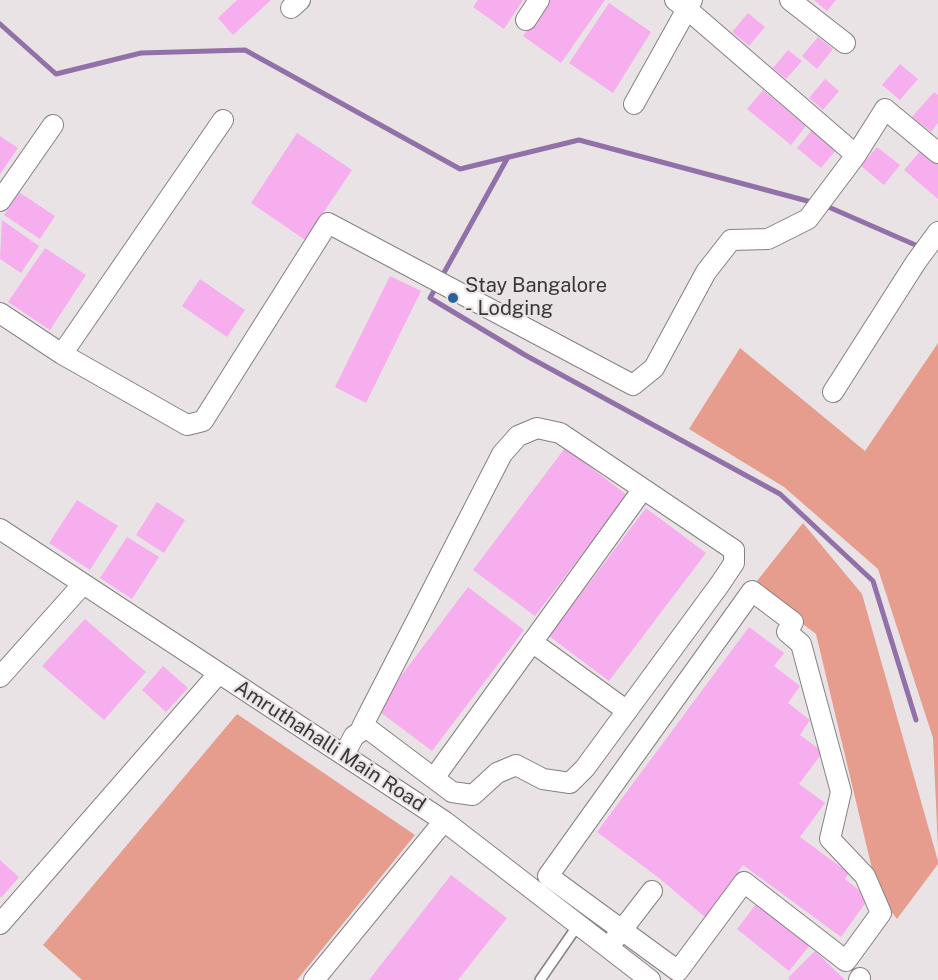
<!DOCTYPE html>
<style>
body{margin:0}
canvas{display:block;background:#eae3e6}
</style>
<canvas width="938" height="980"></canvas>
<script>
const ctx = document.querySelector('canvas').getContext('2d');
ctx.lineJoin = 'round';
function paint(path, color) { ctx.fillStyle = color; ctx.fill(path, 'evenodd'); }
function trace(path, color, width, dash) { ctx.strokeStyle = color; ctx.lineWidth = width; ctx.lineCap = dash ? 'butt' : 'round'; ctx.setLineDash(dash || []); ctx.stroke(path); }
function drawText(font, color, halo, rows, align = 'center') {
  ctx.font = font + ' "Public Sans",sans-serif'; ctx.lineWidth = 4.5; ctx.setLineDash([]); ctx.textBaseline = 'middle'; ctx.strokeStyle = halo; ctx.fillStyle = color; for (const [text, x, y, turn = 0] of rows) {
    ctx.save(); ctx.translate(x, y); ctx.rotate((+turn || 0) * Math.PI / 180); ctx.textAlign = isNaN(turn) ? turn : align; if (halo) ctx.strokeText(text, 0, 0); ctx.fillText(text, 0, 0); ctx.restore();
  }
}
const green = new Path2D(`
 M938 343V848L933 738 878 569 784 487 689 429 740 348 865 451Z
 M803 523 862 594 938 861V864L897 919 878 894 816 634 753 586Z
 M237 714 415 835 297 980H82L43 945Z`);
const stream = new Path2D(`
 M0 24 56 74 141 53 245 50 460 169 579 140 815 203
 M508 157 430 298 525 355 780 494 873 581 916 720
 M824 205 920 247`);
const building = new Path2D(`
 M237 0H271L233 35 218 18Z
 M478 0H523L504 29 473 7Z
 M548 0H605L561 63 523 36Z
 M814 0H836L827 11Z
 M609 3 651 32 613 93 569 63Z
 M748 13 765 27 749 46 732 32Z
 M818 37 833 49 817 69 802 56Z
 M788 50 802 61 786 79 773 68Z
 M900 64 918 79 900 100 882 85Z
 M825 79 839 91 823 110 809 98Z
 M763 90 806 126 791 145 747 109Z
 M934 92 938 95V123L931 132 912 117Z
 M812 130 836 150 821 168 797 148Z
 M297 133 352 170 305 240 251 203Z
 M0 136 18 148 0 174Z
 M877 147 900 165 884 185 861 166Z
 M921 150 938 164V199L904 170Z
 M19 192 55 216 40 239 4 215Z
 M2 220 39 246 21 273 0 259Z
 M45 248 86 275 50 330 8 302Z
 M390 276 421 291 366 403 335 387Z
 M200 279 245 310 227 337 182 306Z
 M565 448 627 495 535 616 473 570Z
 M77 500 118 526 90 570 49 543Z
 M157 502 185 520 164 553 136 535Z
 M646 508 706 553 609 681 549 636Z
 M127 537 159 557 132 599 100 578Z
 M468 587 524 630 432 751 376 709Z
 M85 619 146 672 104 720 42 666Z
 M749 627 784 653 774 666 800 686 788 703 810 720 800 735 823 752 799 784 825 803 800 837 849 873 845 879 869 898 841 937 743 865 705 917 659 878 597 832Z
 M163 666 188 688 166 712 142 690Z
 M0 860 19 877 1 898 0 896Z
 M451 875 507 918 458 980H369Z
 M757 903 810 945 789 971 737 929Z
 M815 951 845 980H790L788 978Z`);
const service = new Path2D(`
 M540 980 578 925`);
const minor = new Path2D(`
 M692 0 687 9 856 155
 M790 0 845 43
 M291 8 300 0
 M526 20 539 0
 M634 104 687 9 675 0
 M0 201 53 125
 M0 313 62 354 187 425 203 421 328 223 633 385 654 368 706 272 731 240 768 239 808 219 856 155 885 109 938 153
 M62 354 223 120
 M833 392 916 262 938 232
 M0 529 444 821 650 980
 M752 591 793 622 787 632 801 644 841 792 830 839 865 876 881 913 846 961 744 882 678 971 548 876Z
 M532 642 627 711
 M0 677 83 584
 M344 755 354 736 360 732 363 725 502 454 518 436 537 428 560 433 734 550V563L720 584 585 768 570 783 543 779 516 765 497 773 473 795 452 792 363 725
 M434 778 643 489
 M0 924 219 673
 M615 939 652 891
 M314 980 444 821
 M859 980 860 978`);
const markers = [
 [453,298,6,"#28649b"]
];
const poiNames = [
 ["Stay Bangalore",465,286],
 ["- Lodging",465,309]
];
const streetNames = [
 ["Amruthahalli Main Road",330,746,33]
];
paint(green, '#e79d8d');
trace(stream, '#9171a7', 5);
paint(building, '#f7aeee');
trace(service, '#868082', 12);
trace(minor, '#868082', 22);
trace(service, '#fff', 9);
trace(minor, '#fff', 20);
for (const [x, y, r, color] of markers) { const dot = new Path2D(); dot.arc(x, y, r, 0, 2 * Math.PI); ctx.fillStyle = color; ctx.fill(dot); trace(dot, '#eae3e6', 2); }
drawText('20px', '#393638', '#eae3e6', poiNames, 'left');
drawText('20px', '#393638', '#eae3e6', streetNames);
</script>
